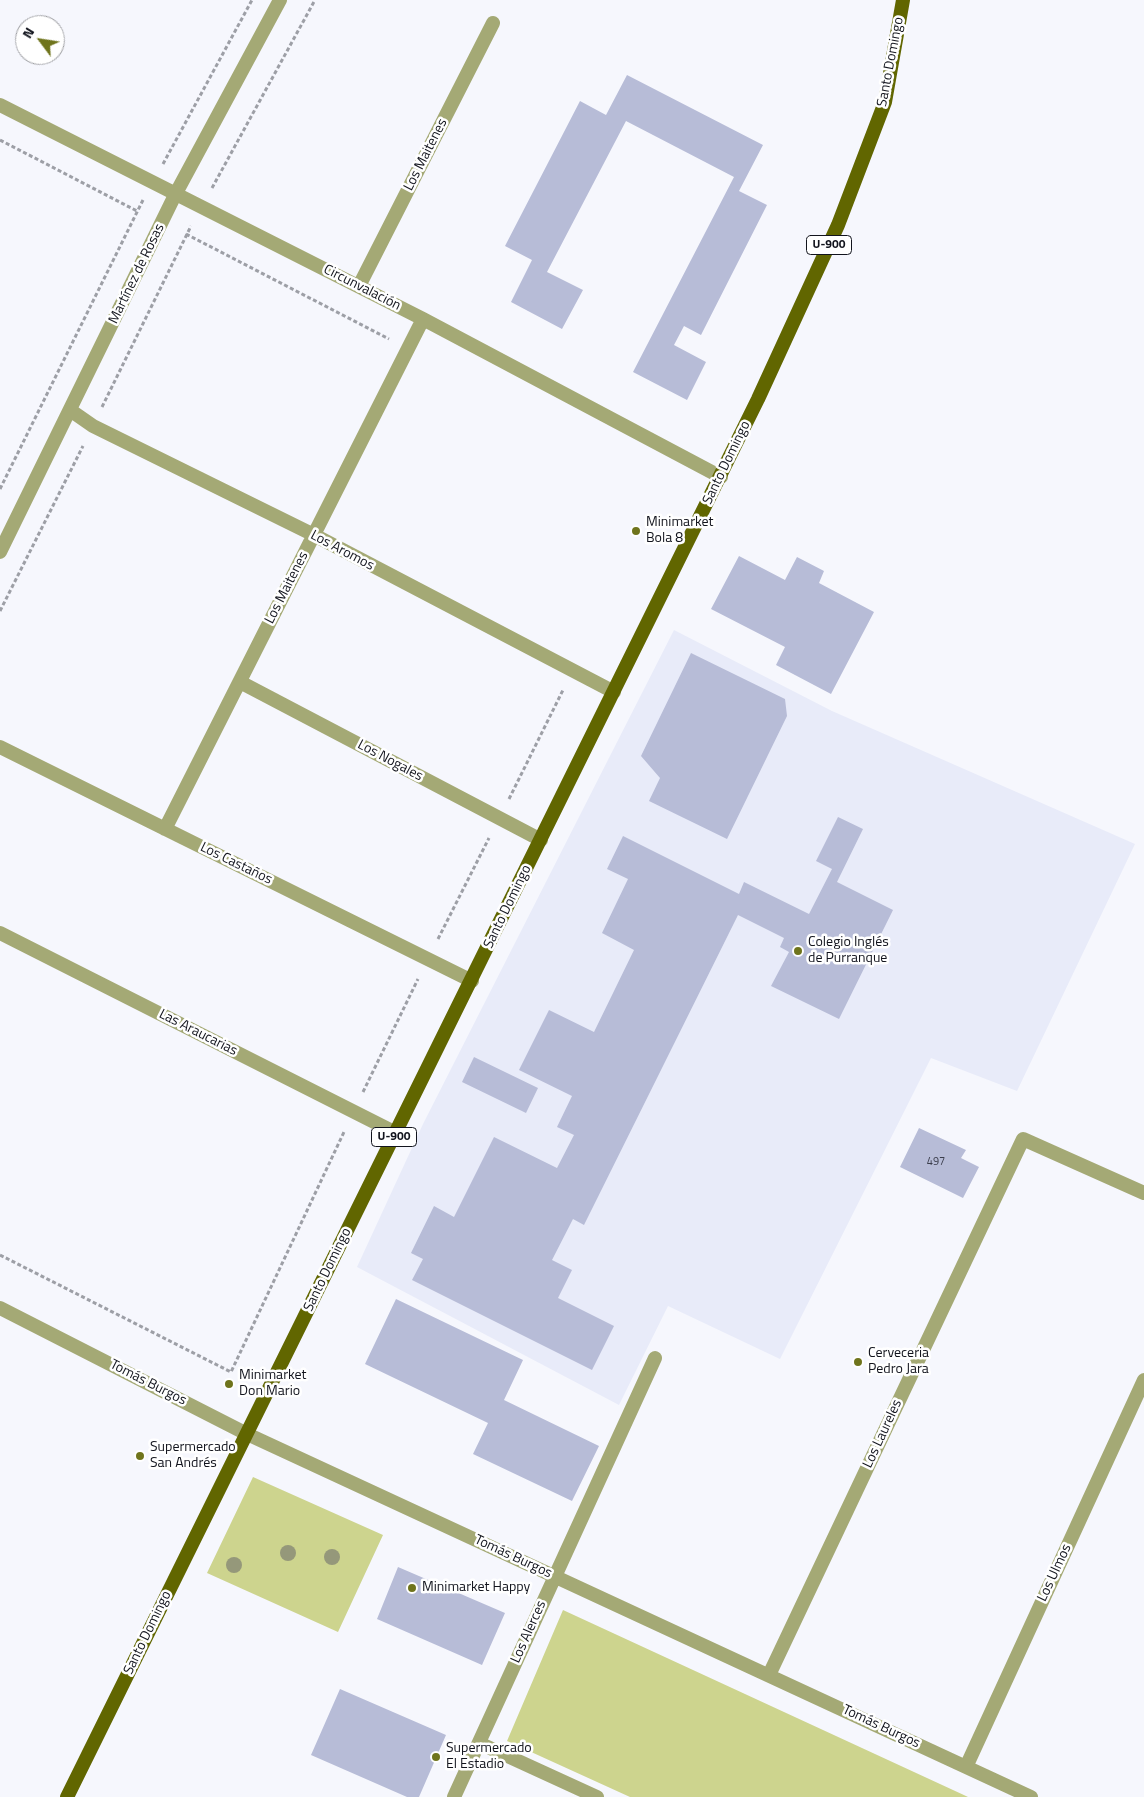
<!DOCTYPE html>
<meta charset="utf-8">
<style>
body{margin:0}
#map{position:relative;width:1144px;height:1797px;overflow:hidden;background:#f6f7fd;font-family:"Titillium Web",sans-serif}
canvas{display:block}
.north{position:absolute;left:15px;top:15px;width:50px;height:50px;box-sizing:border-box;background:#fff;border:1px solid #a0a1a5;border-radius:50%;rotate:301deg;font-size:14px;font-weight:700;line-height:20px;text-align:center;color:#12141d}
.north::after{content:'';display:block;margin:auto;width:18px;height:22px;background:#6f741c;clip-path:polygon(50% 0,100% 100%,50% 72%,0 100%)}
</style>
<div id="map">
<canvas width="1144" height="1797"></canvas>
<div class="north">N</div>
</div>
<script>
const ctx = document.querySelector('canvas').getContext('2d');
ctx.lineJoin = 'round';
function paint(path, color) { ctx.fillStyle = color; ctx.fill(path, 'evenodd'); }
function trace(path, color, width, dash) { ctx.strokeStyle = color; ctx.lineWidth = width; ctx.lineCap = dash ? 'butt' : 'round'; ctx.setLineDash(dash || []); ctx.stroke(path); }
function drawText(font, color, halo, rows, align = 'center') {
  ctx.font = font + ' "Titillium Web",sans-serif'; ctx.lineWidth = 5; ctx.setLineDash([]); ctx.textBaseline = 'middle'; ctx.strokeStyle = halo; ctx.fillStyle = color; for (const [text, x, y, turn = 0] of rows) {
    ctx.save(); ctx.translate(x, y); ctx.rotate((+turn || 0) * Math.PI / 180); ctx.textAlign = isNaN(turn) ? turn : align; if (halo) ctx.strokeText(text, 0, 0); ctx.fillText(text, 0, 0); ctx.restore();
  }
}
const built = new Path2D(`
 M674 630 832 711 1135 844 1017 1091 931 1058 780 1359 668 1306 619 1405 357 1267 423 1124Z`);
const green = new Path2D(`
 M253 1477 383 1535 338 1632 207 1573Z
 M563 1610 966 1796 968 1797H630L507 1741Z`);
const building = new Path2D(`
 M627 75 763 145 739 191 767 205 701 335 684 326 674 345 706 362 687 400 633 372 734 177 626 121 547 272 583 290 562 329 511 302 532 260 505 246 580 101 606 115Z
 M739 556 785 580 797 557 824 571 819 583 874 612 831 694 776 665 785 647 711 609Z
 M691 653 785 699 787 716 727 839 649 801 660 778 641 756Z
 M838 817 863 829 837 882 893 910 839 1019 771 986 789 952 780 947 784 938 738 915 584 1225 573 1219 552 1260 572 1270 558 1298 614 1326 592 1370 412 1280 423 1259 411 1253 434 1206 454 1217 494 1137 557 1168 574 1135 557 1127 572 1096 519 1070 549 1010 594 1032 634 950 602 933 628 879 607 869 623 836 739 894 744 882 809 914 832 869 816 861Z
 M474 1057 538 1088 526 1113 462 1082Z
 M919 1128 966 1150 961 1158 979 1167 963 1198 900 1167Z
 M396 1299 523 1360 504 1400 599 1446 572 1501 473 1454 488 1423 365 1364Z
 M398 1567 505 1613 482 1665 377 1619Z
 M340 1689 446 1735 419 1797H407L311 1755Z`);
const path = new Path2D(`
 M0 140 137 211
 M163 164 252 0
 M212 188 315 0
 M186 234 389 339
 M102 407 191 226
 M0 489 143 200
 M0 611 83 446
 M509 799 563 690
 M438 939 489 838
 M363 1092 418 979
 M0 1255 231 1372 344 1132`);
const minor = new Path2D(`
 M0 105 423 319 721 477
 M359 286 493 23
 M70 410 93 426 314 535 614 692
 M0 552 175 195 280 0
 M240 682 541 840
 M0 747 472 981
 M165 829 423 319
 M0 933 396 1133
 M247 1434 1031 1797
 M769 1675 1023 1139 1144 1193
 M479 1743 597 1797
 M966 1767 1144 1380
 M454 1797 655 1358`);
const tertiary = new Path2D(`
 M0 1308 247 1434`);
const primary = new Path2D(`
 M67 1797 758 399 838 225 885 102 903 0`);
const trees = [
 [288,1553],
 [332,1557],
 [234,1565]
];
const markers = [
 [636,531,5,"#6f741c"],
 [798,951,5,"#6f741c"],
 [858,1362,5,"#6f741c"],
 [229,1384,5,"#6f741c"],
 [140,1456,5,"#6f741c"],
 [412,1588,5,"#6f741c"],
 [436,1757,5,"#6f741c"]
];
const numberNames = [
 ["497",936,1162]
];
const shields = [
 [829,245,45],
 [394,1137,45]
];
const shieldNames = [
 ["U-900",829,245],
 ["U-900",394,1137]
];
const streetNames = [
 ["Santo Domingo",891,62,-79],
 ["Los Maitenes",426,155,-63],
 ["Martínez de Rosas",137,274,-64],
 ["Circunvalación",362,288,27],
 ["Santo Domingo",727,463,-64],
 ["Los Aromos",342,551,28],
 ["Los Maitenes",287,588,-63],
 ["Los Nogales",390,761,28],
 ["Los Castaños",236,864,26],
 ["Santo Domingo",508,907,-64],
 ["Las Araucarias",198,1033,27],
 ["Santo Domingo",328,1270,-64],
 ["Tomás Burgos",148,1383,27],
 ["Los Laureles",883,1434,-65],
 ["Tomás Burgos",513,1557,25],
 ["Los Ulmos",1055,1573,-65],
 ["Los Alerces",529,1632,-66],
 ["Santo Domingo",148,1633,-64],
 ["Tomás Burgos",881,1727,25]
];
const poiNames = [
 ["Minimarket",646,523],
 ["Bola 8",646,539],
 ["Colegio Inglés",808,943],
 ["de Purranque",808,959],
 ["Cerveceria",868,1354],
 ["Pedro Jara",868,1370],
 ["Minimarket",239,1376],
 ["Don Mario",239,1392],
 ["Supermercado",150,1448],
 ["San Andrés",150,1464],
 ["Minimarket Happy",422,1588],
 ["Supermercado",446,1749],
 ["El Estadio",446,1765]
];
paint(built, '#e8ebf9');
paint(green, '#cdd48e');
paint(building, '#b7bcd7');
trace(path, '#9d9fa6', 3, [4, 2.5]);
trace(minor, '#a4a975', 14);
trace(tertiary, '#a4a975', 14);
trace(primary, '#616600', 14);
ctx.fillStyle = '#95987a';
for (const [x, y] of trees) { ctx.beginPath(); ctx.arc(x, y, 8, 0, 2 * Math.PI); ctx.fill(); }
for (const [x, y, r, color] of markers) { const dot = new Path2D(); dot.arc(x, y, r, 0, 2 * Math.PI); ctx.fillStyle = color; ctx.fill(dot); trace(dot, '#fff', 2); }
drawText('11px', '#3b3e4c', null, numberNames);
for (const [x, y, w] of shields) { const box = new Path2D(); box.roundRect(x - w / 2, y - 9.5, w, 19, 4); ctx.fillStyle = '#fff'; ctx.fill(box); trace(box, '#12141d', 1); }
drawText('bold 12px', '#12141d', null, shieldNames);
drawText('14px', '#12141d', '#fff', streetNames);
drawText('14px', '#12141d', '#fff', poiNames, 'left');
</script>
